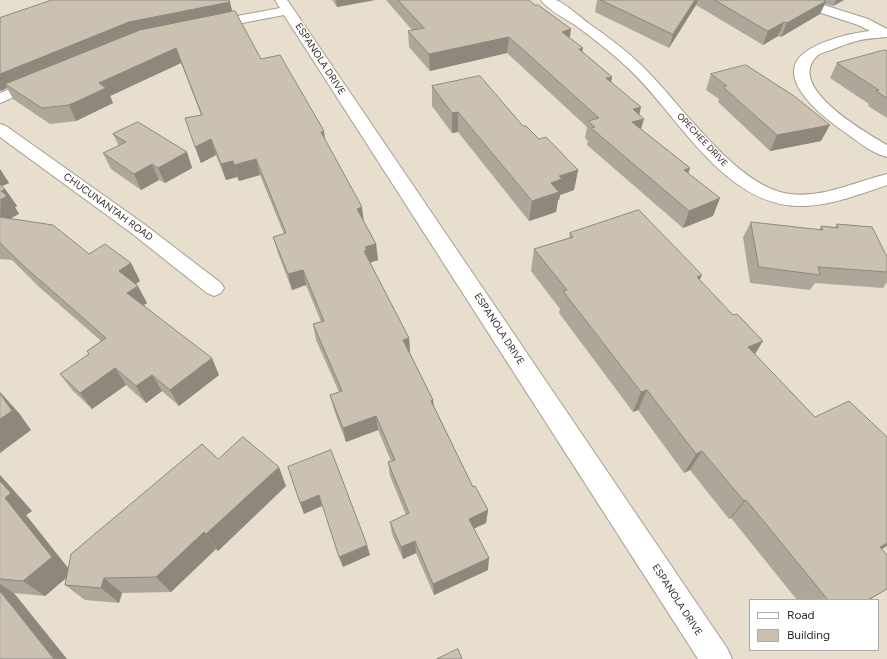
<!DOCTYPE html>
<style>
body{margin:0}
#map{position:relative;width:887px;height:659px;overflow:hidden;background:#e7dece;font-family:Figtree,sans-serif}
canvas{display:block}
.legend{position:absolute;left:749px;top:599px;width:130px;height:52px;box-sizing:border-box;background:#fff;border:1px solid #acaaa8;margin:0;padding:5px 7px;list-style:none;font-size:12px;color:#2f2b25}
.legend li{display:flex;align-items:center;gap:8px;height:20px}
.legend b{width:20px;border:1px solid #acaaa8}
</style>
<div id="map">
<canvas width="887" height="659"></canvas>
<ul class="legend">
<li><b style="height:5px;background:#fff"></b>Road</li>
<li><b style="height:11px;background:#cac1b1"></b>Building</li>
</ul>
</div>
<script>
const ctx = document.querySelector('canvas').getContext('2d');
ctx.lineJoin = 'round';
function trace(path, color, width, dash) { ctx.strokeStyle = color; ctx.lineWidth = width; ctx.lineCap = dash ? 'butt' : 'round'; ctx.setLineDash(dash || []); ctx.stroke(path); }
function paint(path, color) { ctx.fillStyle = color; ctx.fill(path, 'evenodd'); }
function drawText(font, color, halo, rows, align = 'center') {
  ctx.font = font + ' Figtree,sans-serif'; ctx.lineWidth = 3; ctx.setLineDash([]); ctx.textBaseline = 'middle'; ctx.strokeStyle = halo; ctx.fillStyle = color; for (const [text, x, y, turn = 0] of rows) {
    ctx.save(); ctx.translate(x, y); ctx.rotate((+turn || 0) * Math.PI / 180); ctx.textAlign = isNaN(turn) ? turn : align; if (halo) ctx.strokeText(text, 0, 0); ctx.fillText(text, 0, 0); ctx.restore();
  }
}
const street = new Path2D(`
 M275 0H287L292 7 727 648 732 659H698L284 15 211 29 206 28 204 25 206 22 211 21 280 8Z
 M541 0C545 0 552 0 556 0 566 4 579 16 588 23 610 38 631 54 649 73 684 109 739 188 790 194 824 198 854 182 887 174V185C860 194 833 205 805 206 726 210 679 116 629 69 612 53 594 39 575 25 565 19 547 9 541 0Z
 M789 0H808L868 19 887 29V37C877 38 866 38 857 41 848 43 839 47 831 50 826 52 820 53 817 56 785 87 865 132 887 145V157C871 153 856 140 843 131 826 119 787 89 795 65 802 44 850 33 870 31L858 25 791 3Z
 M38 78 43 79 45 82 43 85 0 103V93Z
 M0 124 6 126 144 224 221 283 224 288 221 293 214 296 207 293 130 232 0 137Z`);
const wall = new Path2D(`
 M332 0H375L337 7Z
 M386 0H529L570 38 583 52 612 77 611 82 639 115 641 129 690 168 688 173 713 216 683 228 587 145 588 141 585 138 587 127 507 53 430 71 409 47 408 31 412 30Z
 M597 0H844L833 6 825 4 820 14 781 37 778 36 763 45 696 5 669 48 595 12Z
 M230 2 232 12 261 59 325 140 364 221 376 244 378 260 370 263 409 338 410 353 433 400 434 406 473 487 488 510 486 523 474 528 488 570 434 595 416 553 403 559 392 534 390 522 406 515 390 476 388 462 391 461 378 430 346 442 334 410 330 395 339 392 316 340 313 324 321 322 306 285 292 290 278 253 273 237 284 234 260 175 239 181 237 177 226 180 216 155 201 163 185 118 201 115 181 63 110 96 113 103 76 121 50 124 13 99 7 88 1 91 0 90V18Z
 M887 51V118L868 106 869 104 830 78 837 63Z
 M711 74 821 141 770 151 718 102 719 99 706 90Z
 M432 86 523 126 578 170 574 190 560 195 559 200H558L556 212 529 221 458 132 452 133 432 106Z
 M113 134 187 152 192 168 165 183 159 180 141 190 111 169 103 153 119 146Z
 M0 169 9 183 2 186 5 189 17 206 15 207 19 214 10 218 89 254 131 263 140 281 136 284 147 303 144 305 219 375 179 406 162 391 146 403 126 385 92 409 73 391 60 374 89 354 101 341 38 286 12 260 0 259Z
 M751 222 819 230 821 226 835 227 837 224 887 257V282L883 288 815 283 810 290 750 283 743 237Z
 M570 233 700 280 755 354 882 549 887 555V589L869 600H797L731 518 729 519 690 470 684 473 638 410 633 412 559 313 560 309 531 271 534 249 569 238Z
 M218 459 286 486 218 551 216 549 171 592 122 593 119 603 85 600 65 585 66 578 45 596 14 593 0 659V475L32 511 26 515 68 568Z`);
const shadedWall = new Path2D(`
 M336 0H375L337 7Z
 M695 0H698L696 5 669 48 673 34Z
 M836 0H844L833 6Z
 M826 1 820 14 781 37 787 23Z
 M230 2 233 15 5 84 7 88 1 91 0 89V74L129 22Z
 M784 22 778 36 763 45 768 31Z
 M571 29 569 45 562 32Z
 M509 37 507 53 430 71 429 54Z
 M176 48 181 63 110 96 113 103 76 121 69 105 99 83Z
 M583 48 580 65 579 49Z
 M612 77 609 93 606 78Z
 M641 107 638 120 644 119 639 136 631 126 633 109Z
 M458 112V132L452 133V113Z
 M830 125 821 141 770 151 777 135Z
 M324 131 326 147 321 132Z
 M211 139 216 155 201 163 195 147Z
 M187 152 192 168 165 183 158 168Z
 M256 159 260 175 239 181 234 165Z
 M233 161 237 177 226 180 221 164Z
 M152 164 159 180 141 190 134 174Z
 M690 168 684 185V170Z
 M0 169 9 183 0 187Z
 M578 170 574 190 560 195 559 200H558L556 212 529 221 532 201 559 176Z
 M5 189 17 206 15 207 19 214 0 224 1 191Z
 M720 198 713 216 683 228 689 211Z
 M362 207 364 223 357 209Z
 M376 244 378 260 369 263 364 251 365 247Z
 M131 263 140 281 129 288 119 271Z
 M303 270 306 285 292 290 288 274Z
 M702 275 692 297 697 277Z
 M138 286 147 303 137 310 127 293Z
 M409 338 410 353 403 340Z
 M763 341 750 362 748 347Z
 M212 358 219 375 179 406 170 390Z
 M115 368 126 385 92 409 80 393Z
 M152 375 162 391 146 403 136 386Z
 M647 390 638 410 633 412 641 392Z
 M0 392 19 413 31 430 0 453Z
 M433 400 434 414 431 401Z
 M376 416 378 430 346 442 343 428Z
 M702 451 690 470 684 473 696 454Z
 M279 467 286 486 218 551 206 534Z
 M0 475 32 511 26 515 72 573 45 596 23 581 5 498 0 481Z
 M319 495 322 506 304 514 300 503Z
 M746 500 731 518 729 519 744 501Z
 M488 510 486 523 469 531V519Z
 M204 532 216 549 171 592 156 577Z
 M415 541 416 553 403 559 401 547Z
 M887 543V546L858 563 880 547Z
 M367 545 370 555 343 567 339 557Z
 M489 558 488 570 434 595 433 584Z
 M104 578 122 593 119 603 101 588Z
 M0 584 14 593 67 659H54L0 591Z
 M887 589 869 600H868Z`);
const building = new Path2D(`
 M52 0H229L230 2 129 22 0 74V18Z
 M398 0H529L535 5H538L571 29 562 32 583 48 579 49 612 77 606 78 641 107 633 109 644 119 632 122 690 168 684 170 720 198 689 211 591 128 595 127 588 121 599 118 509 37 429 54 408 31 424 28Z
 M601 0H695L673 34Z
 M715 0H824L826 1 787 23 784 22 768 31Z
 M235 11 261 59 280 55 324 131 321 132 362 207 357 209 376 244 365 247 367 250 364 251 409 338 403 340 433 400 431 401 473 487 475 486 488 510 469 519 489 558 433 584 415 541 401 547 390 522 409 513 388 462 395 460 376 416 343 428 330 395 342 391 313 324 324 321 303 270 288 274 273 237 286 233 256 159 234 165 233 161 221 164 211 139 195 147 185 118 202 115 176 48 99 83 106 88 69 105 42 108 5 84 140 30Z
 M885 50 887 51V98L876 91 879 90 837 63Z
 M746 65 794 96 830 125 777 135 723 87 727 86 711 74Z
 M480 76 523 126H526L539 139 546 137 578 170 559 176 562 179 551 183 559 192 532 201 458 112 452 113 432 86Z
 M138 122 187 152 158 168 152 164 134 174 103 153 126 142 113 134Z
 M0 184 5 189 1 191 7 196 0 200Z
 M639 210 702 275 697 277 733 315 737 314 763 341 748 347 815 417 849 401 887 437V543L880 547 887 555V589L868 600H828L766 524 746 500 744 501 702 451 696 454 647 390 641 392 563 291 567 290 534 249 573 237 570 233Z
 M0 217 53 225 89 254 105 244 131 263 119 271 138 286 127 293 212 358 170 390 152 375 136 386 115 368 80 393 60 374 89 354 87 351 106 338 26 268 0 243Z
 M751 222 823 230 821 226 838 228 837 224 872 227 887 257V272L818 267 820 275 759 267Z
 M0 393 12 411 0 419Z
 M243 437 279 467 206 534 204 532 156 577 104 578 101 588 65 585 71 554 202 444 218 459Z
 M331 450 367 545 339 557 319 495 300 503 288 467Z
 M0 481 11 493 5 498 52 557 23 581 0 579Z
 M0 591 54 659H0Z
 M458 649 462 659H437Z`);
const farStreetnames = [
 ["OPECHEE DRIVE",702,140,47]
];
const streetNames = [
 ["ESPANOLA DRIVE",320,59,57],
 ["CHUCUNANTAH ROAD",108,207,36],
 ["ESPANOLA DRIVE",499,329,57],
 ["ESPANOLA DRIVE",677,600,57]
];
trace(street, '#a69d8e', 2);
paint(street, '#fff');
paint(wall, '#aea698');
paint(shadedWall, '#8d877c');
paint(building, '#cac1b1');
trace(building, '#8d877c', 1);
drawText('9px', '#2f2b25', '#fff', farStreetnames);
drawText('10px', '#2f2b25', '#fff', streetNames);
</script>
